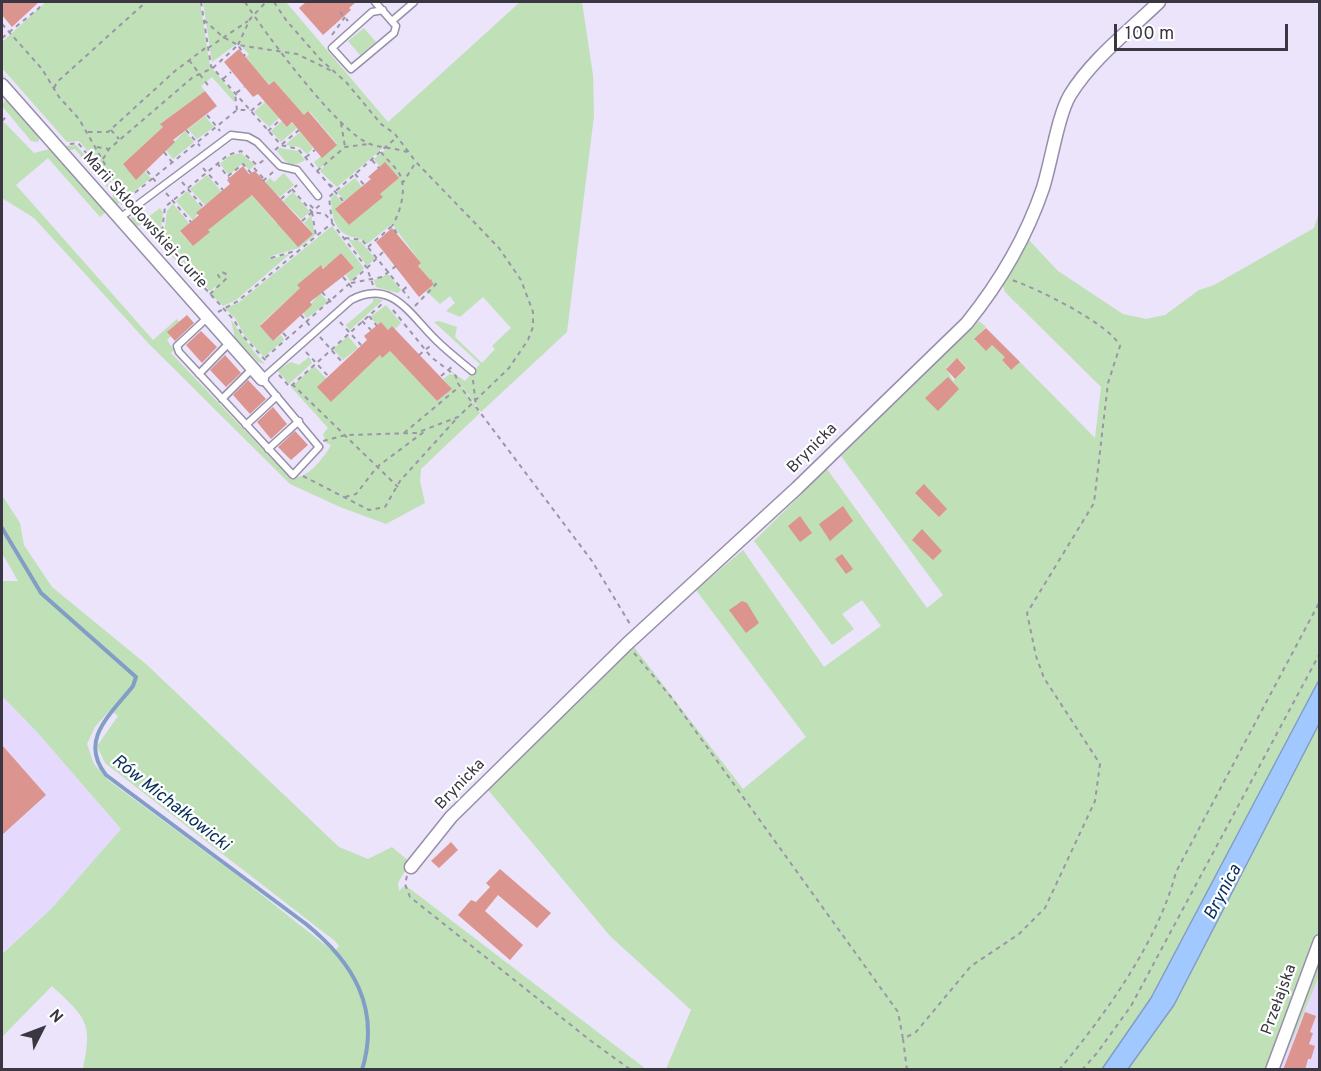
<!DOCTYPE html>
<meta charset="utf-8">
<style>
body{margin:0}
#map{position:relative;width:1321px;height:1071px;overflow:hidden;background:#ebe4fb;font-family:Overpass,sans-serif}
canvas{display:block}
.frame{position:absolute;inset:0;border:3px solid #3a3742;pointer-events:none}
.north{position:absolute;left:12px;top:999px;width:60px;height:60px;-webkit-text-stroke:4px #fff;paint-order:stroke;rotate:48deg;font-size:16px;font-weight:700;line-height:24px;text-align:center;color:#3a3742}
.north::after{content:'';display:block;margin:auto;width:21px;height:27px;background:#3a3742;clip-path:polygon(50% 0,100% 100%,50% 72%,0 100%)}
.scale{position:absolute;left:1114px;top:24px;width:174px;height:27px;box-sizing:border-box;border:3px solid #3a3742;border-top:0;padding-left:8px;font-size:18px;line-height:21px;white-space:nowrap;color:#3a3742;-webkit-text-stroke:4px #fff;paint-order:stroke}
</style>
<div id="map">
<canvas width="1321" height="1071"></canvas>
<div class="frame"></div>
<div class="north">N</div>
<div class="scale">100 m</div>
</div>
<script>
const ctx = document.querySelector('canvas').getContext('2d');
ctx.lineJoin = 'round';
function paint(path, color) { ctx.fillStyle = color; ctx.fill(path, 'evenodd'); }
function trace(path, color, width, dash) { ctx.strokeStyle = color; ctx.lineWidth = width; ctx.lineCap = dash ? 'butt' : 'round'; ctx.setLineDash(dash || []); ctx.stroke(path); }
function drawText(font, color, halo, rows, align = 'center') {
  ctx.font = font + ' Overpass,sans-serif'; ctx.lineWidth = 4.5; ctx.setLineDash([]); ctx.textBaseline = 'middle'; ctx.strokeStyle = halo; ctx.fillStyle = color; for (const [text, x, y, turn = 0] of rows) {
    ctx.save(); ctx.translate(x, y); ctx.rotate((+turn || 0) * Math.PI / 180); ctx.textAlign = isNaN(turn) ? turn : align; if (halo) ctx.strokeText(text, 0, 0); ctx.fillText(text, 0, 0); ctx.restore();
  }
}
const built = new Path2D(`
 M2 696 37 732 121 829 52 908 2 953Z
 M1319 974V1069H1280Z`);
const green = new Path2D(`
 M46 2H200L210 66 234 94 235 103 212 77 201 86 205 91 161 123 163 127 123 164 136 179 145 172 151 178 127 197 79 141 67 142 2 68V42Z
 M203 2H286L388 122 520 2H582L593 75 594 116 567 332 481 412 451 371 465 381 480 364 434 322 439 321 457 327 455 337 482 363 495 349 492 346 511 328 483 297 460 317 446 311 455 303 450 296 440 304 426 291 434 284 418 266 421 263 392 224 367 244C360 236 353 239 345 234 332 226 332 211 331 198L335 194 343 203 336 209 349 225 382 197 380 194 399 178 385 163 380 167 374 159 386 149 384 147 337 187 320 171 329 160 319 169 314 162 337 144 309 111 304 115 274 81 269 85 246 57 249 54 238 43 212 62Z
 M364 28 376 42 360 55 348 41Z
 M2 74 65 146 76 145 123 200 115 206 112 203 113 194 75 149 66 151 2 77Z
 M6 98 40 137 38 142 31 141 2 106Z
 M265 102 279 118 269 127 254 112Z
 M205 116 214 127 197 139 188 129Z
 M3 121 34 153 50 149 106 212 100 217 48 158 16 185 153 340 177 319 179 322 168 332 171 336 167 340 174 350 171 353 270 457 294 477C308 479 325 456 331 445L326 443 323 434 328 428 291 387 314 366 327 379 318 387 331 402 380 355 383 357 390 351 437 401 452 389 443 379 450 374 454 375 480 413 421 469 420 481 425 503 386 524 340 507 290 484 149 344 34 218 2 198Z
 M282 121 287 127 292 123 297 128 281 142 271 131Z
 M185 131 194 142 173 159 166 150Z
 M300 132 313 148 307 154 299 147 285 145Z
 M280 148 298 151 305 160C291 169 286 163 277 151Z
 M241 153 255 165 249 170 243 163 229 175 220 164 229 156Z
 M284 173 294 185 280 197 264 183 270 178 274 182Z
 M207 175 222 192 205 205 190 189Z
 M355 178 362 187 345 201 337 192Z
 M187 191 202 208 193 220 176 201Z
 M293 192 310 212 301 219 283 201Z
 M252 195 276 223 313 234 304 223 311 215 315 235 299 248 271 256 273 259 291 253 236 300 223 306 211 294 218 285 210 291 163 240 167 211 173 204 189 223 180 232 193 246 209 232 208 229Z
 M160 208 163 213 160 237 137 211 142 210 148 217Z
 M134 213 221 307 141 224 134 228 130 220Z
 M1319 213 1320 974 1280 1069H666L691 1010 610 936 484 785 622 654 634 647 743 789 806 737 696 590 743 550 824 667 881 626 862 600 842 614 854 629 832 645 754 541 827 469 927 608 943 595 841 456 979 321 986 327 974 340 985 350 992 345 999 351 1001 349 1010 352 1002 360 1010 370 1020 362 1095 438 1101 387 1005 292 1002 284 1028 239 1058 271 1123 314 1146 319 1165 315 1199 290 1214 285 1314 228ZM957 358 967 368 953 381 946 368Z
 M332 226 364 268 351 282 346 275 354 268 341 253 324 268 320 266 298 285 300 288 260 325 273 341 281 335 284 340 264 357 244 335 236 319 225 308 238 303Z
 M348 239 361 242 375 258 367 266Z
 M388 274 401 290 398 293 376 287 374 280Z
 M320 293 328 302 307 318 303 313Z
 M373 298 383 300 350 330 346 325 373 302Z
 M386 305 401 323 395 329 392 326 388 330 381 322 377 325 370 317Z
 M223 310C238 327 249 348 265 364L258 362 235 338 231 320Z
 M348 336 358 348 343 360 333 349Z
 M309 357 312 363 289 384 277 370 291 362 299 365Z
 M2 495 20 523 24 545 52 587 146 664 339 847 368 859 392 847 410 862 398 883 399 891 405 885 646 1069H83C93 1022 86 1018 52 986L2 1037V954L52 908 121 829 37 732 2 696V581H18L2 553ZM110 710 118 716 97 746 105 763 335 941 339 946 334 952 238 876 108 780 94 764 87 744 95 727Z`);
const water = new Path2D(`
 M1319 680V724L1174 1005 1128 1069H1102L1151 998Z`);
const stream = new Path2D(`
 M2 528 41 593 136 677 133 686C111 714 78 740 106 775L306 924C353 962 381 1008 362 1070`);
const building = new Path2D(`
 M2 2H39L12 27 2 15Z
 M306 2H356L349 8 351 10 323 35 299 8Z
 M239 49 269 85 274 81 304 115 308 111 337 145 322 158 292 122 287 127 258 94 253 97 224 62Z
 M205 91 217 106 173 140 175 142 136 180 123 164 163 127 160 124Z
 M385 162 399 178 380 194 383 197 349 225 335 209 371 179 368 177Z
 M243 166 249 174 255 171 313 234 298 247 252 195 208 230 210 232 193 246 180 231 199 215 196 213 230 184 227 180Z
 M392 228 421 263 418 266 434 284 419 297 376 242Z
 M341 253 354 268 310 302 312 305 273 341 260 326 300 288 297 285 321 265 323 269Z
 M187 315 194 323 175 341 167 332Z
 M381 322 388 330 392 326 452 389 437 401 390 351 382 358 380 355 331 402 317 387 367 340 364 336Z
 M986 328 1020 362 1011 370 1002 360 1005 357 992 345 986 351 974 339Z
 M201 331 217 347 202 363 186 345Z
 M225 355 241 373 226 387 210 370Z
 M957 358 966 368 955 379 946 369Z
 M948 377 959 389 938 411 925 398Z
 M248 380 266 399 250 414 233 395Z
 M273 407 287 424 271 439 257 422Z
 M295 431 308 445 291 460 278 447Z
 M924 484 947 509 939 517 915 493Z
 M843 506 853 521 830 541 819 524Z
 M800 516 812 533 800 542 788 526Z
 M922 529 942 551 933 560 912 540Z
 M842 554 853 569 846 574 835 559Z
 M742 601 747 603 759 623 746 633 729 610Z
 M2 745 46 795 2 835Z
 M451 842 458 850 439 868 431 861Z
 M500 869 551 913 537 928 498 895 485 911 523 945 510 960 458 915 471 900 476 902 490 887 486 883Z
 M1305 1012 1316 1016 1310 1032 1313 1033 1309 1044 1315 1046 1311 1059H1308L1305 1070H1283Z`);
const path = new Path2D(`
 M201 2 211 66 281 145 298 149 344 202
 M245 2C264 32 339 133 370 144 382 148 395 148 407 152
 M274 2 286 20 320 59 346 82 381 124 395 134 416 162 499 248 521 280 533 312V327L528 340 509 368 458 417 416 433 346 435 323 441
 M340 12 348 21
 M204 20 223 37 238 45 297 54 332 71
 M2 24 42 69 59 97 79 119 107 168 108 177
 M332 35 345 17
 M2 38 39 8 43 2
 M238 45 250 19 266 2
 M208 48 248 21
 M189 60 210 88
 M223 79 231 72
 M54 88 57 82 146 2
 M237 110 235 94 244 87
 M251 111 264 100
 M207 115 220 131
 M2 121 6 117
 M341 123 345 147
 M111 130 119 139
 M186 130 200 146
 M268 131 280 120
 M88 132H108L175 71 208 46
 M70 144 78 143 127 202
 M97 147 109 149
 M275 150 299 130
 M164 152 175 166
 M381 152C386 159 396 167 400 175 407 190 400 213 392 226
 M306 157 315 150
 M103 159 109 149 193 77 213 68 238 45 245 56
 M372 160 379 168
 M217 163 229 178
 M203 168 223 190
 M254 168 264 179
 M147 171 156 182
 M317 171 345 147 368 144
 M355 174 364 185
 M228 176 243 164 251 173
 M263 181 274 171
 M182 182 203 207
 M329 184 337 190
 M402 184 416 162
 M292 189 312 212 320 205
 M166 193 191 222
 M281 199 297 185
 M121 204 237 110H250
 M310 205 315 210
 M312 212 316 236
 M138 215 234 320 243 336 267 362
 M302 221 312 212 325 214 331 221
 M332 223 329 197 397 137
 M345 238 362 240 409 298
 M161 240 165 207 228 155 241 151 257 165 264 160
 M368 247 392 226 398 235
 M271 258 295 251
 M343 277 353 289
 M351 283 382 277 396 266
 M373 285 367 268 384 251
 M403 290 409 285
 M322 292 331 302
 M210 294 227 278 226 274 222 272 218 275 222 281
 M415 306 436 284 431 280
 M393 310 431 357 456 376 457 382 474 405
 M218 312 238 301 332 223 367 268 264 359
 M301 315 310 326
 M369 316 377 326
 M362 321 371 330
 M340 322 361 345
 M283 333 289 339
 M320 337 342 362
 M306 352 329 377
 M419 355 430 346
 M279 375 290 387 383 303
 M441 376 453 366
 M473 380 476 407 592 561 630 624
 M292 384 398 487
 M404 433 459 387
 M303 476 369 510 385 507 400 481 458 417
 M345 497 356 494 377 467 425 431
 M634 653 671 697 898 1012 903 1039
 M407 876 405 884 410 897 591 1041 631 1070
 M907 1070 903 1039 916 1032 971 966 1019 934 1045 908 1095 801 1100 764 1044 678 1036 656 1027 613 1094 503 1108 383 1120 346C1110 324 1036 288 1012 280
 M1059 1070C1105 1015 1158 942 1176 872L1320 601
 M1082 1070 1097 1053 1131 1006 1320 653`);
const service = new Path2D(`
 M375 2 396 26 394 33 351 69 332 48 372 12 383 10
 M392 21 414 2
 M120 218 231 135 248 137 257 142 280 166 297 170 318 196
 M208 317 177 346 179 352 293 475 319 447 262 379 351 300C392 278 410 315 436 340 447 351 460 361 472 371
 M199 374 230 342
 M222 399 253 368
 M246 425 277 396
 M268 449 299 421`);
const minor = new Path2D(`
 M2 85 262 379
 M411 867 451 817 627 644 797 488 967 323C1000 282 1026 238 1043 188 1051 163 1058 115 1070 95 1092 59 1129 31 1159 2
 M1272 1070 1320 941`);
const streetNames = [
 ["Marii Skłodowskiej-Curie",144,221,48],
 ["Brynicka",813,449,-45],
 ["Brynicka",461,785,-46],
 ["Przełajska",1280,1000,-70]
];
const waterNames = [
 ["Rów Michałkowicki",170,804,38],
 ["Brynica",1224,893,-62]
];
paint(built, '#e5dafd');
paint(green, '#c0e0b7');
paint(water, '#a1c9ff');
trace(water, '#829dc6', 1.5);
trace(stream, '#829dc6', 4);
paint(building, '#db948e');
trace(service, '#978ea9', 9);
trace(minor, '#978ea9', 15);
trace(path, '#9a95a7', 2, [4.5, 4.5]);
trace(service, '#fff', 6);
trace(minor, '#fff', 12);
drawText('16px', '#3a3742', '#fff', streetNames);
drawText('italic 18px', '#072e5d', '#fff', waterNames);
</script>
